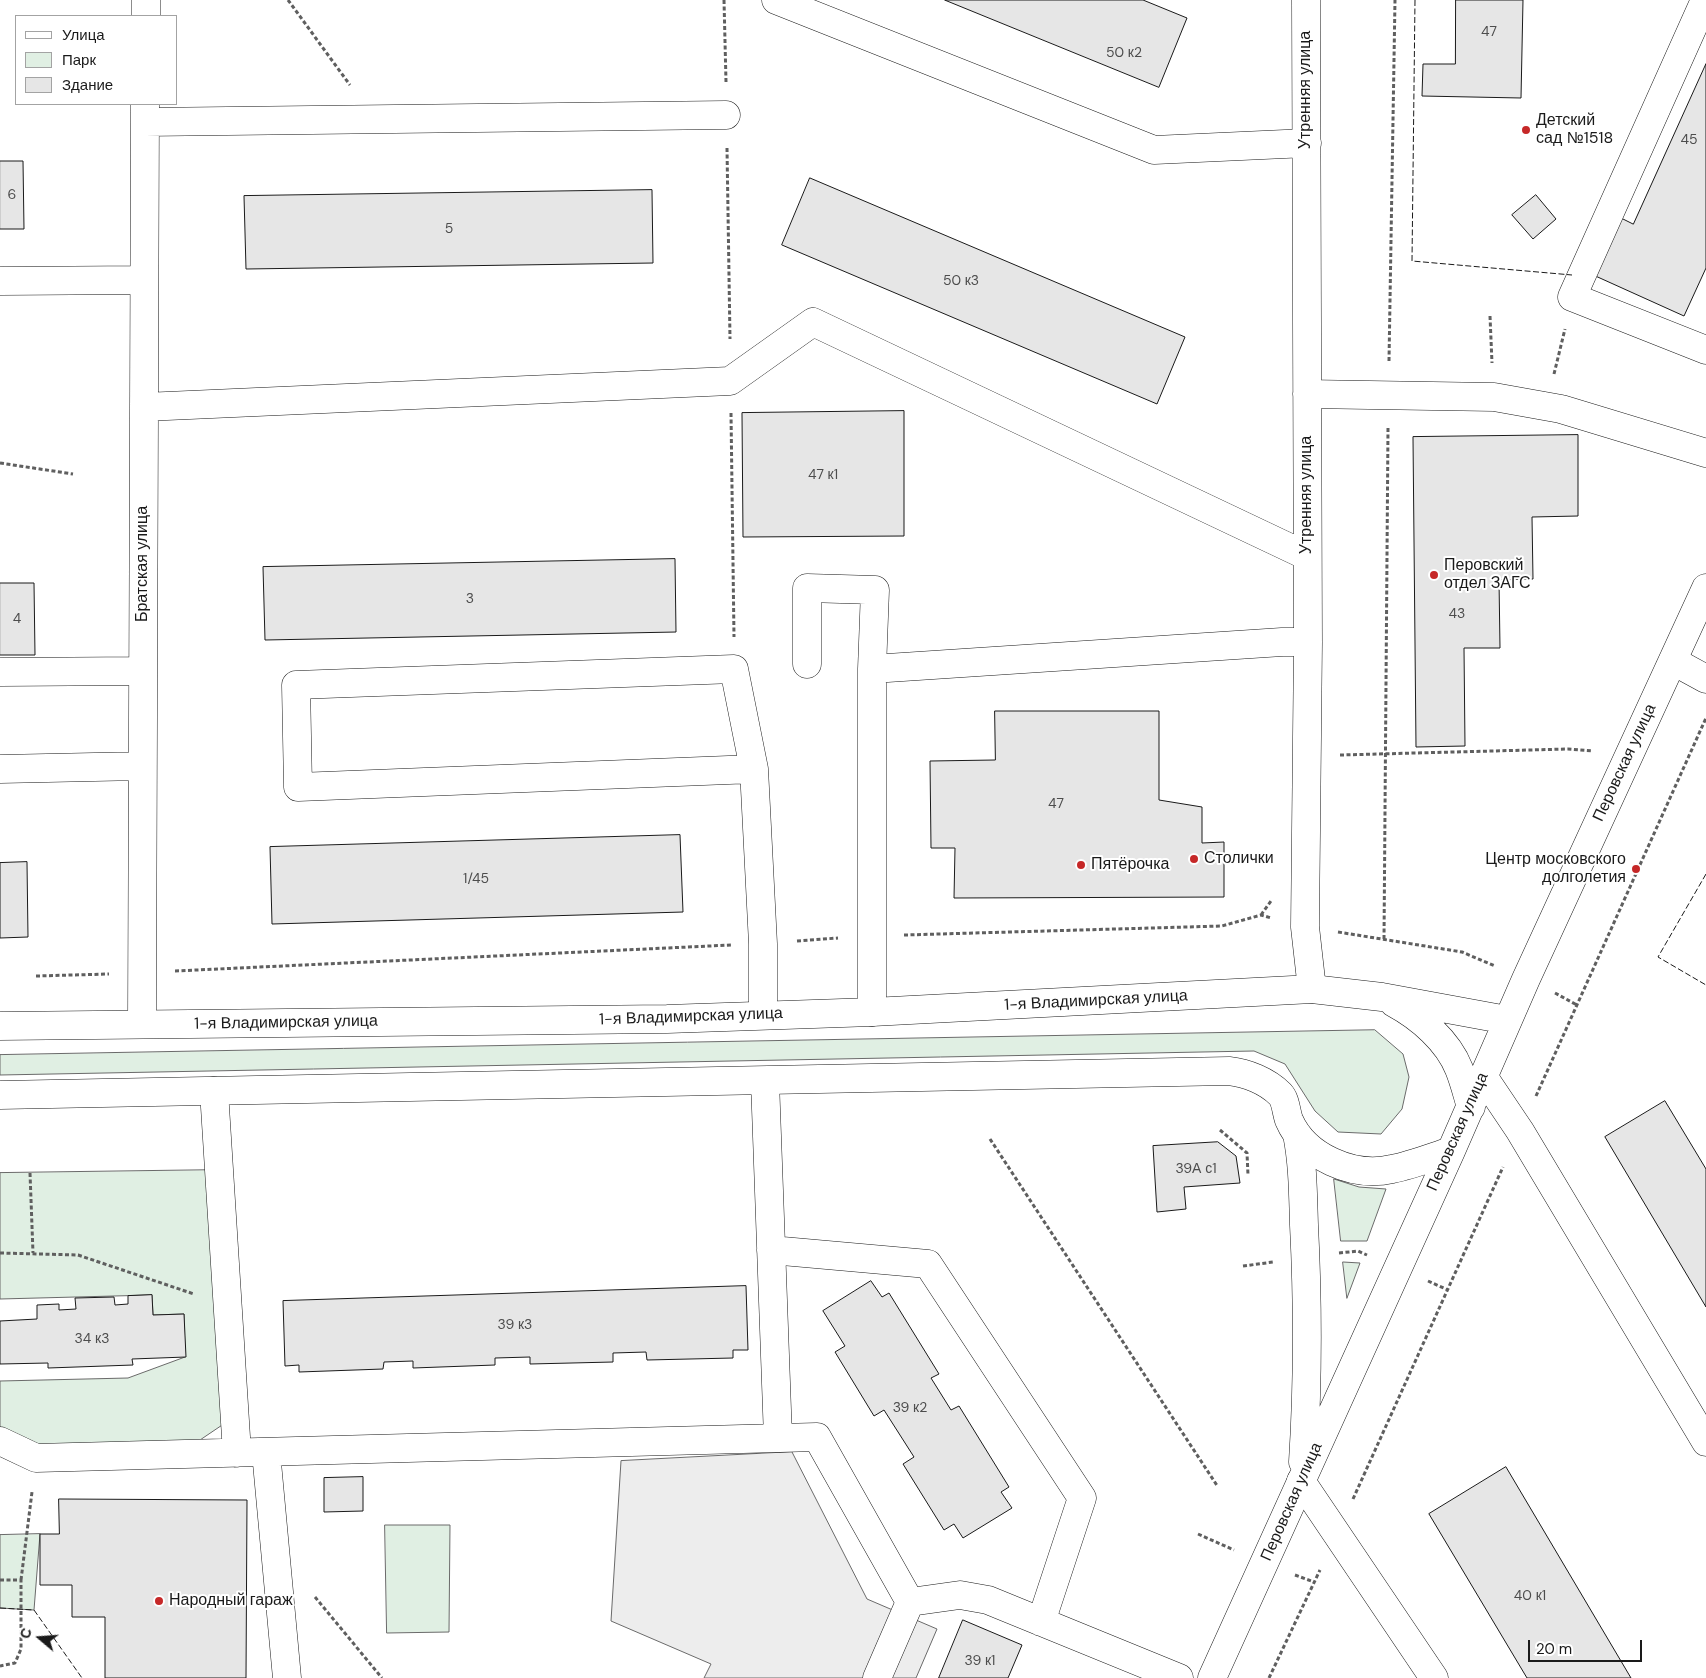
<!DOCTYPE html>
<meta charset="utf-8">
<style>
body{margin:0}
#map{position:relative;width:1706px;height:1678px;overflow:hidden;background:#fff;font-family:"DM Sans",sans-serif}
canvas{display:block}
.legend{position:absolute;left:15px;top:15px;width:162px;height:90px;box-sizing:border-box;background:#fff;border:1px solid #a3a3a3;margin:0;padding:6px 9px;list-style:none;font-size:15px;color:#1a1a1a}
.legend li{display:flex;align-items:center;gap:10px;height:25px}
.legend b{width:25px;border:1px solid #a3a3a3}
.north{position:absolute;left:15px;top:1613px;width:50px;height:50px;-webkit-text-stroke:4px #fff;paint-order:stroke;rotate:288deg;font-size:14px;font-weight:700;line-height:20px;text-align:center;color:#1a1a1a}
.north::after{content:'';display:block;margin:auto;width:18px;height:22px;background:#1a1a1a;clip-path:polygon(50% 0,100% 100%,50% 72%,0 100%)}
.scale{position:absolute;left:1528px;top:1640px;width:114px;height:22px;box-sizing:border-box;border:2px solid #1a1a1a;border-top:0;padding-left:6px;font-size:15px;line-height:18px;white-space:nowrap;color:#1a1a1a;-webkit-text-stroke:4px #fff;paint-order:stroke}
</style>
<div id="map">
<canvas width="1706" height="1678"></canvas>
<ul class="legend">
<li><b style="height:6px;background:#fff"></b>Улица</li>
<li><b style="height:14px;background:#e0efe3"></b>Парк</li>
<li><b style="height:14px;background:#e6e6e6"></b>Здание</li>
</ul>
<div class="north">С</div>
<div class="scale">20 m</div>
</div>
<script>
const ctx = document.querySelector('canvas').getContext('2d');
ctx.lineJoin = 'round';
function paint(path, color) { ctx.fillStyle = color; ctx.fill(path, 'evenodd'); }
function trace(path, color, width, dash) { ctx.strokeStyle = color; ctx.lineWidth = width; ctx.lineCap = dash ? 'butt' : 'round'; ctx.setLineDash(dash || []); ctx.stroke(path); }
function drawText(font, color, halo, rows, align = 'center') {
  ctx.font = font + ' "DM Sans",sans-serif'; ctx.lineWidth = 4; ctx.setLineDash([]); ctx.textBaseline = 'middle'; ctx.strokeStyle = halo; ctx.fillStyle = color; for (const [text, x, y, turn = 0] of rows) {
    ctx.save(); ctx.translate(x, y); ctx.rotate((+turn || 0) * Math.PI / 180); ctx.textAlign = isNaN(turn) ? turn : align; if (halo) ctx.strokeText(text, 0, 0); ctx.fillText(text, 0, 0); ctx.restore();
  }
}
const green = new Path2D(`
 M1375 1030 1403 1054 1409 1077 1402 1109 1381 1134 1338 1132 1315 1111 1285 1064 1254 1051 0 1075V1055Z
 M219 1170 234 1417 200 1440 36 1458 0 1441V1381L128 1378 185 1357 184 1314 153 1315 152 1295 0 1299V1173Z
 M1334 1179 1359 1187 1386 1189 1367 1241H1341Z
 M1343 1262 1360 1263 1347 1298Z
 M385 1525H450L449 1632 387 1633Z
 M40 1534 34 1610 0 1608V1535Z`);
const parking = new Path2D(`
 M792 1452 867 1599 937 1629 916 1678H704L711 1664 611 1621 621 1461Z`);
const building = new Path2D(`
 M945 0H1143L1187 18 1159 87Z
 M1456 0H1523L1521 98 1422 96 1423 64H1455Z
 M1706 64V268L1684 316 1591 274 1617 216 1633 224Z
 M0 161H23L24 229H0Z
 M810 178 1185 337 1157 404 782 245Z
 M652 190 653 263 246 269 244 196Z
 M1536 195 1556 219 1533 239 1512 215Z
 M904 411V536L743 537 742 413Z
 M1578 435V516L1532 517 1533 579 1499 580 1500 648H1464L1465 746 1416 747 1413 437Z
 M675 559 676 632 265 640 263 567Z
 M0 583H34L35 655H0Z
 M995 711H1159V800L1202 807V843L1224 842V897L954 898 955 848H931L930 761 995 760Z
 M680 835 683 912 272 924 270 847Z
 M27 862 28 937 0 938V863Z
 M1665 1101 1706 1169V1307L1605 1137Z
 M1218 1142 1236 1156 1240 1183 1184 1187 1186 1209 1157 1212 1153 1146Z
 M871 1281 882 1297 889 1293 939 1374 931 1378 951 1410 959 1406 1009 1487 1001 1492 1012 1508 963 1538 954 1524 944 1530 903 1464 914 1457 884 1410 874 1416 835 1352 845 1346 823 1311Z
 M746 1286 748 1350H733V1358L647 1360 646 1352 613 1353V1362L530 1364V1357L495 1358V1365L413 1368V1361L384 1362 383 1369 299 1372V1365L285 1366 283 1301Z
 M152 1295 153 1315 184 1314 186 1357 132 1359 133 1365 48 1368V1363L0 1364V1321L37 1319V1305L59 1304V1310L76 1309 75 1298 114 1297 115 1305 128 1304V1296Z
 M1506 1467 1631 1678H1527L1429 1514Z
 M363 1477V1511L324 1512V1478Z
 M59 1499 247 1500 246 1678H105V1617H72V1585H40V1534H59Z
 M963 1620 1022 1645 1008 1678H939Z`);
const path = new Path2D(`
 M288 0 350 85
 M724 0 726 82
 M727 148 730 339
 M1490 316 1492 363
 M1389 361 1395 0
 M1554 374 1565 329
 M731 413 734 637
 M0 463 73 474
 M1340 755 1568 749 1593 751
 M1261 915 1271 901
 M1338 932 1462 952 1495 966
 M904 935 1222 926 1261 915 1271 918
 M1384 939 1388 428
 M797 941 838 938
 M175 971 731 945
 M36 976 109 974
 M1555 993 1577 1005
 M1536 1096 1706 718
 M1220 1130 1247 1153 1248 1175
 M990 1139 1218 1487
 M30 1173 33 1253
 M0 1253 78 1255 194 1294
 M1339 1253 1358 1251 1367 1255
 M1243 1266 1273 1262
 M1428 1281 1448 1290
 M1353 1499 1503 1167
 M1198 1534 1234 1550
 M1295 1575 1314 1582
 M0 1580H21V1649L15 1663 0 1666
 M21 1580 32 1492
 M315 1597 382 1678
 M1269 1678 1320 1570`);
const minor = new Path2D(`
 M776 0 1154 150 1307 143
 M1306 0 1308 642 1305 927 1312 989
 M1705 0 1572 297 1706 350
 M146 16V0
 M145 122 726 115
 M0 281 144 280
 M1307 394 1494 397 1561 409 1706 453
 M144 407 730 381 813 322 1307 556
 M1673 661 1706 679
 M807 664V588L875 590 872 669
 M0 672 142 671
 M0 769 141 766
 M754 769 298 787 296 685 734 669 754 769 763 944V1014
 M872 1012V669L1282 642H1308
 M142 1024 145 104
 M1483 1076 1520 1131 1706 1442
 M765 1081 778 1438
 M214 1091 237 1453
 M771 1250 928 1264 1082 1498 1041 1622
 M0 1441 36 1458 817 1437 910 1602 877 1678
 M266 1452 287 1678
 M1301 1481 1434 1678
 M910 1602 960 1595 988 1600 1179 1678`);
const major = new Path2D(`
 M1394 1003C1420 1017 1448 1041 1459 1069 1464 1081 1467 1094 1471 1107
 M0 1026 667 1019 872 1012 1312 989 1382 997 1507 1020
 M0 1095 1229 1071C1247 1073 1267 1081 1280 1094 1286 1100 1286 1112 1289 1120 1305 1157 1353 1178 1392 1169 1412 1165 1432 1157 1451 1151
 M1297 1134C1303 1164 1303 1195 1304 1225 1308 1304 1308 1383 1303 1462
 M1212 1678 1451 1151 1526 979 1706 588`);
const fence = new Path2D(`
 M1415 0 1412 261 1572 275
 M1706 874 1658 957 1706 985
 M0 1608 34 1610 82 1678`);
const markers = [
 [1526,130,5,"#c62828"],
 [1434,575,5,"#c62828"],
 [1194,859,5,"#c62828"],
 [1081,865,5,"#c62828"],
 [1636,869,5,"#c62828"],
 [159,1601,5,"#c62828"]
];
const numberNames = [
 ["47",1489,32],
 ["50 к2",1124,53],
 ["45",1689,140],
 ["6",12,195],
 ["5",449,229],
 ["50 к3",961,281],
 ["47 к1",823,475],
 ["3",470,599],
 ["43",1457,614],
 ["4",17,619],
 ["47",1056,804],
 ["1/45",476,879],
 ["39А с1",1196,1169],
 ["39 к3",515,1325],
 ["34 к3",92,1339],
 ["39 к2",910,1408],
 ["40 к1",1530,1596],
 ["39 к1",980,1661]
];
const streetNames = [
 ["Утренняя улица",1306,90,-90],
 ["Утренняя улица",1307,495,-90],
 ["Братская улица",143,564,-90],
 ["Перовская улица",1625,763,-65],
 ["1-я Владимирская улица",1096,1001,-3],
 ["1-я Владимирская улица",691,1017,-2],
 ["1-я Владимирская улица",286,1023,-1],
 ["Перовская улица",1458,1132,-66],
 ["Перовская улица",1292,1502,-66]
];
const poiNames = [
 ["Детский",1536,121],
 ["сад №1518",1536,139],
 ["Перовский",1444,566],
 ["отдел ЗАГС",1444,584],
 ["Столички",1204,859],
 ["Центр московского",1626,860,"right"],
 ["долголетия",1626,878,"right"],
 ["Пятёрочка",1091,865],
 ["Народный гараж",169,1601]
];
paint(green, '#e0efe3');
trace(green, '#6a6a6a', 1);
paint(parking, '#ededed');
trace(parking, '#6a6a6a', 1);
paint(building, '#e6e6e6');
trace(building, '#1a1a1a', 1);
trace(minor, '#1a1a1a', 29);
trace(major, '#1a1a1a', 29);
trace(path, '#5f5f5f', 3, [4, 2.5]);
trace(minor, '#fff', 28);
trace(major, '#fff', 28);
trace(fence, '#1a1a1a', 1, [6, 2.5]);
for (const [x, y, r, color] of markers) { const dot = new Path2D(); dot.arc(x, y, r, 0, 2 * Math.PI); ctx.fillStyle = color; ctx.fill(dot); trace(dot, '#fff', 2); }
drawText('14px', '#4d4d4d', null, numberNames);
drawText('16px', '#1a1a1a', '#fff', streetNames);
drawText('16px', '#1a1a1a', '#fff', poiNames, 'left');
</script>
